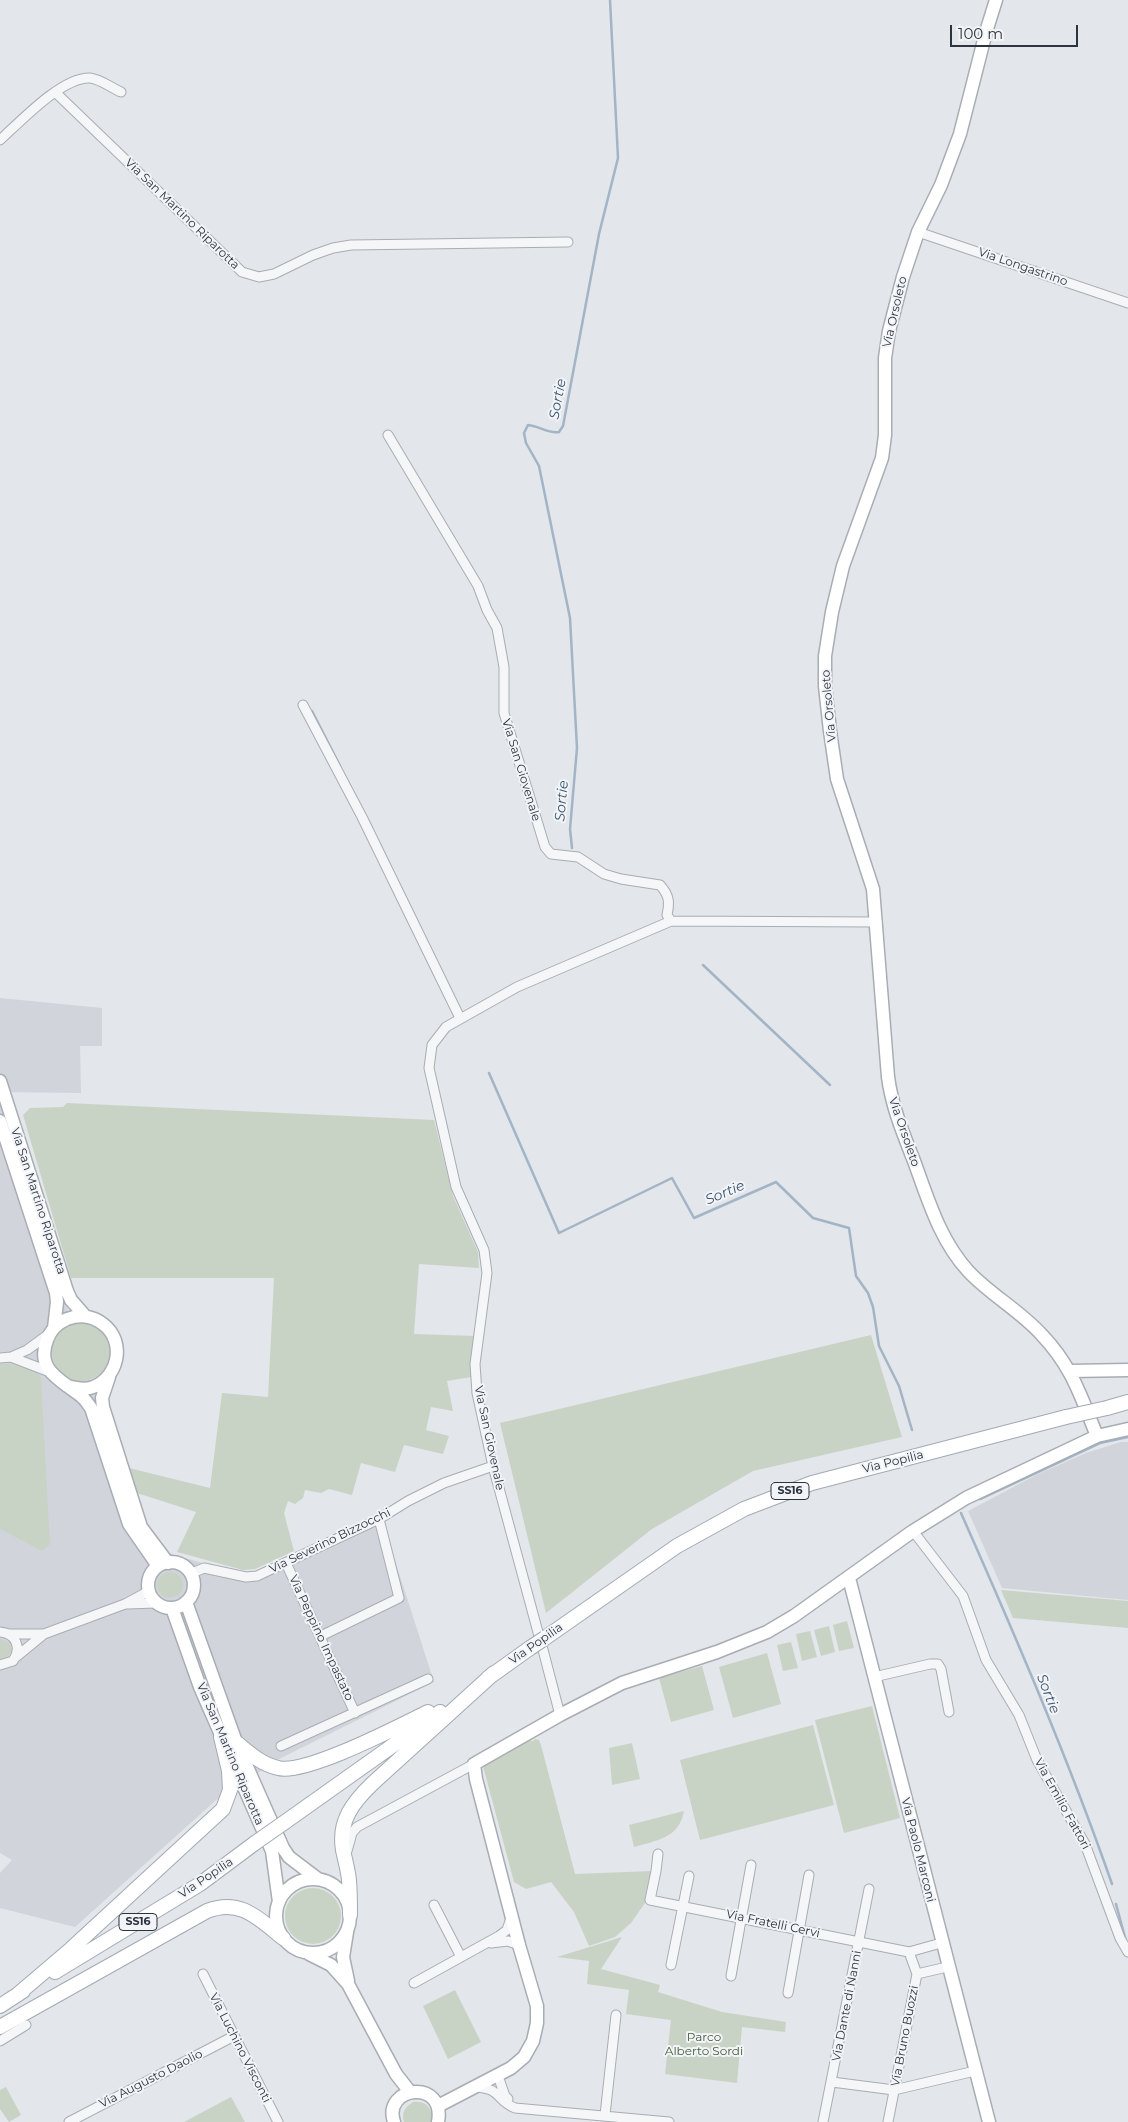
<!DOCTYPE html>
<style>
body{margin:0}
#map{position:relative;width:1128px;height:2122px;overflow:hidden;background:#e3e6ea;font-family:Montserrat,sans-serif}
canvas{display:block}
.scale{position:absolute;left:950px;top:25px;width:128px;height:22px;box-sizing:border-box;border:2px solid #2c3440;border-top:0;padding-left:6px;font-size:15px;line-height:18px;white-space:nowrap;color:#2c3440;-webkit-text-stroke:4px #f2f4f7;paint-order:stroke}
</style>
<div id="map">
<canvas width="1128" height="2122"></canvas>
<div class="scale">100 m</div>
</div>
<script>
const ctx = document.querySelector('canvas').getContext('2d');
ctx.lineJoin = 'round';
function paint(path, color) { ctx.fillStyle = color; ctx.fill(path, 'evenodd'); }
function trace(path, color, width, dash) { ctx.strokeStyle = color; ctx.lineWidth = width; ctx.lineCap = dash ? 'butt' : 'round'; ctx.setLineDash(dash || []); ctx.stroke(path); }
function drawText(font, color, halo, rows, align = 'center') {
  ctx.font = font + ' Montserrat,sans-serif'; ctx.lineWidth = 4; ctx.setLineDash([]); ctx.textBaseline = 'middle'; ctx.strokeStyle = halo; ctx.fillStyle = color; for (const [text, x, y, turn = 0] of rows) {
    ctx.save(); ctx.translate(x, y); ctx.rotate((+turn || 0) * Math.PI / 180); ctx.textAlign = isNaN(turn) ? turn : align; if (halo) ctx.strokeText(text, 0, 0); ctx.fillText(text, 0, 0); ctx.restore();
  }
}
const built = new Path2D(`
 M0 998 102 1008V1046H80L81 1093 0 1092Z
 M0 1094 115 1460 146 1547 256 1578 382 1520 434 1682 281 1758 215 1801 75 1927 0 1908V1873L12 1860 0 1853Z
 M1121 1442H1128V1600L1002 1588 968 1511 1038 1474 1086 1453Z`);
const green = new Path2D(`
 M67 1103 434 1120 453 1196 478 1252 479 1268 419 1264 414 1334 475 1336 471 1377 447 1381 453 1411 431 1407 426 1430 449 1436 443 1454 404 1445 395 1472 361 1463 352 1495 329 1489 321 1493 305 1490 303 1498 295 1504 288 1501 284 1513 294 1551 255 1569 243 1570 177 1552 196 1512 137 1493 129 1468 210 1488 222 1393 268 1397 274 1278H71L23 1115 30 1108 63 1107Z
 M52 1352a29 29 0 1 1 58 0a29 29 0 1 1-58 0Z
 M871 1335 902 1437 753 1471 652 1529 546 1613 500 1423Z
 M17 1363 33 1368 41 1377 50 1544 42 1551 0 1529V1364Z
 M157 1585a13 13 0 1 1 26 0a13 13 0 1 1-26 0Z
 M1001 1590 1128 1601V1628L1013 1618Z
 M847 1621 854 1648 839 1651 833 1625Z
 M829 1626 835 1652 821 1656 814 1630Z
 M810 1631 817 1657 802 1661 796 1634Z
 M0 1639 7 1641 11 1646V1652L4 1659H0Z
 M791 1642 798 1668 783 1671 777 1645Z
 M767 1653 781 1704 733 1718 719 1667Z
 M702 1666 714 1710 671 1722 659 1678Z
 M872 1706 900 1818 844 1833 815 1720Z
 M813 1725 834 1805 700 1840 680 1760Z
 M535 1739 539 1740 541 1745 575 1874 652 1871 645 1903 631 1923 615 1937 589 1946 574 1912 551 1882 526 1889 514 1882 483 1766 489 1760 526 1740 533 1741Z
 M632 1743 640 1779 612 1785 609 1748Z
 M684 1811C679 1838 658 1840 634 1847L629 1825Z
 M285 1916a28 28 0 1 1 56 0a28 28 0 1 1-56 0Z
 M622 1937 601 1969 660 1985 658 1992 722 2012 786 2022 785 2032 742 2027 737 2083 665 2074 671 2020 626 2014 629 1990 587 1984 589 1961 557 1957Z
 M455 1990 481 2042 448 2059 423 2006Z
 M6 2087 21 2115 9 2122 0 2109V2090Z
 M231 2097 245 2122H184Z
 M413 2102C426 2100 434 2109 431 2122H404C401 2113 405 2107 413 2102Z`);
const stream = new Path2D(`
 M312 711 340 766
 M572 848 570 829 577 748 570 618 539 466 526 443 524 433 528 425C540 426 548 434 559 432L563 426 599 234 618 158 610 0
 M703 965 830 1085
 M489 1073 559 1233 672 1178 694 1218 776 1182 813 1218 849 1228 856 1276 868 1293 873 1307 879 1346 899 1386 912 1430
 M980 1499 1100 1443 1128 1437
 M961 1513C1015 1635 1068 1758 1112 1884
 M1116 1904 1126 1941`);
const street = new Path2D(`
 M55 92 242 272 259 277 274 274 313 255 333 248 351 245 568 242
 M0 140C21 121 62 77 90 78 100 79 112 88 121 92
 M918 232 1128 303
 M388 435 478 586 487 610 497 628 504 667V713L545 847 551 854 578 857 604 874 621 879 660 885C669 895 670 902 667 915L671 921
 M303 705 362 817 460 1018
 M11 1357 27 1350 49 1334
 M0 1358 11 1357 50 1372
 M913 1531 963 1596 986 1660 1019 1715 1037 1760 1085 1844 1120 1938 1128 1952
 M286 1563 355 1713
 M190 1574 204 1568 246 1577 257 1576 379 1519 408 1501 444 1483 493 1466
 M127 1604 156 1603
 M0 1632C16 1633 22 1648 13 1661L0 1665
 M9 1634H44
 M321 1636 399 1598 379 1519
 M539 1636 493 1466 477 1393 475 1364 487 1273 484 1250 456 1187 429 1068 432 1045 446 1027 517 987 671 921 877 922
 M542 1646 560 1715
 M16 1657 44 1634 125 1604 149 1591
 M874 1677 930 1664H938L941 1669 949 1712
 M281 1746 428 1679
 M347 1851 352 1833 357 1827 474 1764
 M658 1854 656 1871 650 1900 909 1952 941 1943
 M434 1905 461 1957
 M491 1943 508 1941 519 1945
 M671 1965 689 1876
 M203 1974 278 2122
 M917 1974 947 1967
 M731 1976 751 1865
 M414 1983 499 1936 507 1930 511 1918
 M788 1993 809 1875
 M0 2041 26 2025
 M498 2076 505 2096 508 2099
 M832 2082 894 2090 975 2071
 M476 2087C503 2089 495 2100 515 2108L669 2122
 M605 2115 616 2015
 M69 2122 234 2036
 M823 2122 869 1889
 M888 2122 917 1974 909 1952`);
const secondary = new Path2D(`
 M996 0 986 32 960 134 941 185 918 232 903 277 889 331 885 358V435L882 458 843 566 832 612 825 656V686L830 731 837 779 873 889 888 1077C892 1107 903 1133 914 1161 928 1199 940 1241 969 1272 991 1295 1020 1311 1041 1334 1072 1366 1081 1397 1097 1436
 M0 1081 67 1291 71 1300 85 1316
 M0 1121 56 1293 57 1302 54 1328
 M1070 1371 1128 1370
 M109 1377 102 1398 103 1407 141 1527 168 1563
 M67 1386C75 1388 82 1390 90 1388 118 1380 127 1342 103 1324 93 1316 80 1314 67 1319 58 1323 50 1331 47 1340 35 1371 63 1381 81 1396 85 1399 88 1404 91 1408L129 1524 158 1566
 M148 1585a23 23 0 1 1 46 0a23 23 0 1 1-46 0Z
 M849 1578 989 2122
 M186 1602 236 1742 283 1848 289 1857 318 1879
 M172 1608 200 1687 272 1851 279 1902
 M276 1916a37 37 0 1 1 74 0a37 37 0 1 1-74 0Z
 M347 1932 343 1957 348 1981
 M309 1954 331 1965 348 1984 396 2074 410 2092
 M438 2106 511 2068 524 2057 533 2041 537 2023V2006L519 1945 476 1779 474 1764 560 1715 622 1683 717 1652 767 1632 794 1616 913 1531 966 1498 1097 1436 1128 1429
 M394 2122C382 2086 446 2078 438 2122`);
const primary = new Path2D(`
 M1107 1408 1128 1402
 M545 1638 677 1546 744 1509 812 1483 1066 1417
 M488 1678 530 1648
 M236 1742C249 1753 261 1764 278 1768 306 1775 399 1726 428 1712
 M285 1822 440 1712
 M350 1915C350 1904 350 1892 349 1880 348 1870 345 1860 343 1850 338 1821 353 1802 373 1783L494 1673
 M55 1972 200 1884 255 1843
 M17 1995 71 1949 223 1809 230 1790 229 1771 221 1737
 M0 2006 23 1991
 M0 2027 207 1911C240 1898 258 1918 283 1938`);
const primaryBridge = new Path2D(`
 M1066 1417 1107 1408
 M530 1648 545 1638
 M255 1843 285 1822`);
const shields = [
 [790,1491,38],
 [138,1922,38]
];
const shieldNames = [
 ["SS16",790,1491],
 ["SS16",138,1922]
];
const streetNames = [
 ["Via San Martino Riparotta",182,214,44],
 ["Via Longastrino",1023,267,19],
 ["Via Orsoleto",895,312,-77],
 ["Via Orsoleto",829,706,-95],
 ["Via San Giovenale",521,770,73],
 ["Via Orsoleto",904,1132,71],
 ["Via San Martino Riparotta",38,1201,72],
 ["Via San Giovenale",489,1438,78],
 ["Via Popilia",893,1462,-14],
 ["Via Severino Bizzocchi",330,1541,-26],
 ["Via Peppino Impastato",321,1638,65],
 ["Via Popilia",536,1644,-35],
 ["Via San Martino Riparotta",230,1754,67],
 ["Via Emilio Fattori",1062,1804,61],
 ["Via Paolo Marconi",918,1850,76],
 ["Via Popilia",206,1878,-34],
 ["Via Fratelli Cervi",773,1924,12],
 ["Via Dante di Nanni",847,2006,-79],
 ["Via Bruno Buozzi",905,2036,-79],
 ["Via Luchino Visconti",240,2048,63],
 ["Via Augusto Daolio",151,2079,-27]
];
const parkNames = [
 ["Parco",704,2037],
 ["Alberto Sordi",704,2051]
];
const waterNames = [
 ["Sortie",558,399,-79],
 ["Sortie",562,801,-85],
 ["Sortie",725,1193,-23],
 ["Sortie",1048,1694,69]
];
paint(built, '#d1d5db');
paint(green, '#c9d3c5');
trace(stream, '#a2b4c6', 2.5);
trace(street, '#a8adb4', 11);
trace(secondary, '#a8adb4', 15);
trace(primary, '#a3aab4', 16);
trace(street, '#f5f6f8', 9);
trace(secondary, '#fff', 12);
trace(primary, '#fff', 14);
trace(primaryBridge, '#a3aab4', 16, []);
trace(primaryBridge, '#fff', 14);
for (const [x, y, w] of shields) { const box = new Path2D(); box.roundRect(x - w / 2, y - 8.5, w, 17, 4); ctx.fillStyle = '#f2f4f7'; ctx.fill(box); trace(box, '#2c3440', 1); }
drawText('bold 11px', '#2c3440', null, shieldNames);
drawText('12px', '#2c3440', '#f2f4f7', streetNames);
drawText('12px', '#425a3b', '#f2f4f7', parkNames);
drawText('italic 14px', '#3a5470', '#f2f4f7', waterNames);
</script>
